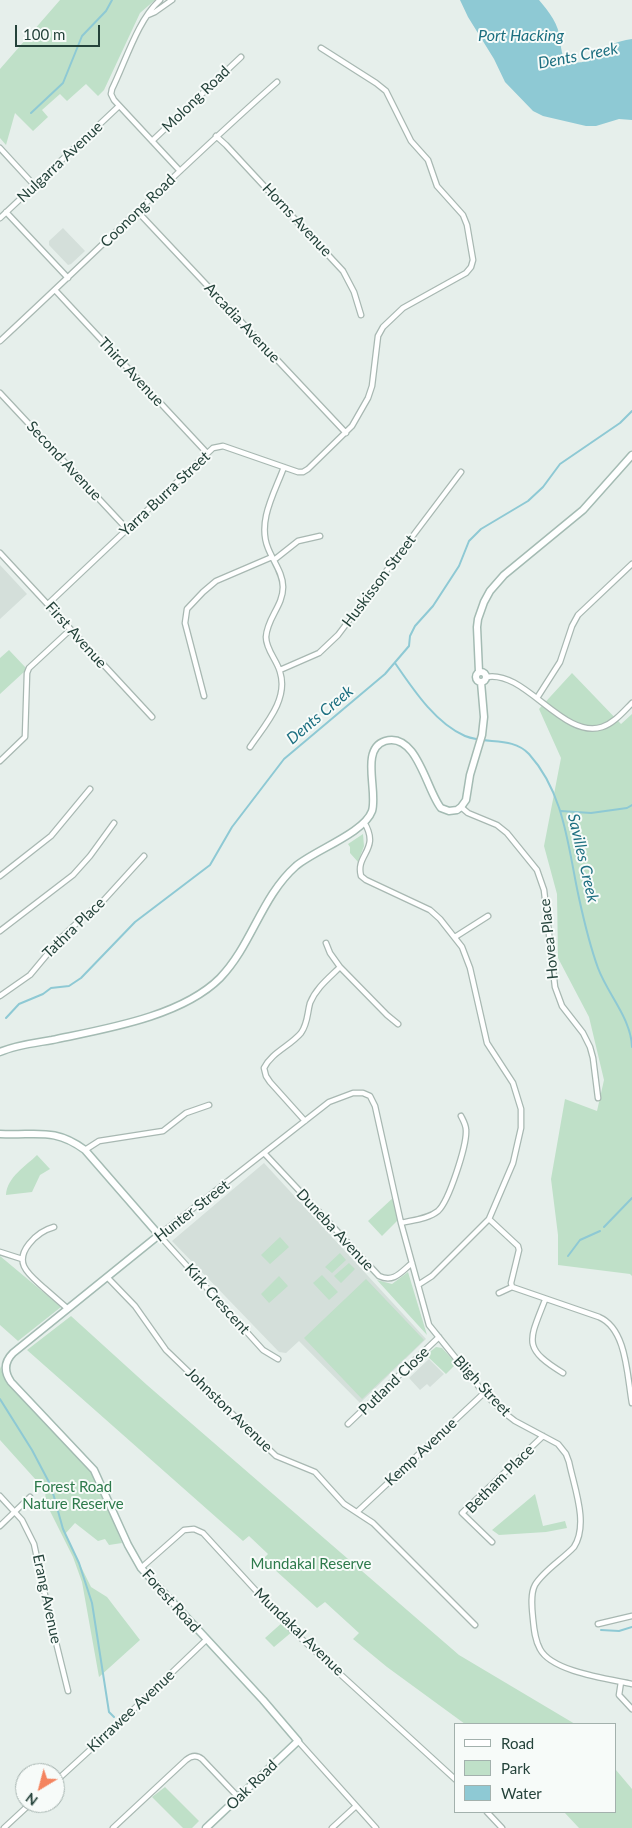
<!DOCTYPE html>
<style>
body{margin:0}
#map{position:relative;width:632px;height:1828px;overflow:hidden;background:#e6efeb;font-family:Lato,sans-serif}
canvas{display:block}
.legend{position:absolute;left:454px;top:1723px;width:162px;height:90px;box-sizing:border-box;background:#f7fbf9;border:1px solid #a3b1ad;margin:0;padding:6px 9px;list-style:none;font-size:15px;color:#24423a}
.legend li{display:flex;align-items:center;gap:10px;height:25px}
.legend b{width:25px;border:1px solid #a3b1ad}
.north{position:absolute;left:15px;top:1763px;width:50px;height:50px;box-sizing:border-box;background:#f7fbf9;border:1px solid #a3b1ad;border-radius:50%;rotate:217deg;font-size:14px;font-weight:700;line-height:20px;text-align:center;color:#24423a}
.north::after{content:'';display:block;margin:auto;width:18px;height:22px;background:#f4845f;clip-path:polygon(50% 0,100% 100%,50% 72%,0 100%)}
.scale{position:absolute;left:15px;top:25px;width:85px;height:22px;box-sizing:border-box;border:2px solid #24423a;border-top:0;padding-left:6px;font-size:15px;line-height:18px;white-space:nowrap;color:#24423a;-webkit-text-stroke:4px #f7fbf9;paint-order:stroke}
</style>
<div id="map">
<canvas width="632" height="1828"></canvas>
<ul class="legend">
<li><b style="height:6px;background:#fff"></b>Road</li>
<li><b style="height:14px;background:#bfe0c8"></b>Park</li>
<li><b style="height:14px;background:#8ec9d4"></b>Water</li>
</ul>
<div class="north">N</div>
<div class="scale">100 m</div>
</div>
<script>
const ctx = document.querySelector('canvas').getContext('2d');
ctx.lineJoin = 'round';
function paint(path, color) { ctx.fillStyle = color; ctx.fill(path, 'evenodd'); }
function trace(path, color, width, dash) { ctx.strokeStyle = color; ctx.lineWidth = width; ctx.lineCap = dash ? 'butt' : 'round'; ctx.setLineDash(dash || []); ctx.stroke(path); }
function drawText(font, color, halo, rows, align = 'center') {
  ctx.font = font + ' Lato,sans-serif'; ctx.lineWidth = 4; ctx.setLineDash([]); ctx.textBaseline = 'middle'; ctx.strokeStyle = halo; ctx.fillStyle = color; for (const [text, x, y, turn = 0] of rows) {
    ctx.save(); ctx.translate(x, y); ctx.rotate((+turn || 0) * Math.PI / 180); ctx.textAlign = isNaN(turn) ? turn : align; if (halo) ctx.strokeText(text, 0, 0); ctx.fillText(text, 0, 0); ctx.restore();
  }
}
const built = new Path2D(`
 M63 228 85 251 71 264 68 265 49 245V241Z
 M0 565 27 594 0 619Z
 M264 1163 426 1339 360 1403 299 1341 286 1353 279 1352 172 1241Z
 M429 1359 444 1374 430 1387 427 1384 420 1390 409 1378Z`);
const green = new Path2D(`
 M60 0H155L140 13 104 90 98 96 86 84 67 101 60 94 42 110 48 117 33 131 15 113 6 145 0 138V69Z
 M9 650 26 668 25 671 0 694V658Z
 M572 673 621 724 632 714V1276L630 1274 558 1265V1235L551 1179 565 1099 597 1111 604 1080 589 1017 558 958 557 894 544 846 561 758 539 709Z
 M363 834 364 846 358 862 350 853V847L348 844Z
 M37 1155 50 1169 40 1175 32 1192 6 1195C7 1177 26 1166 37 1155Z
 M395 1196 400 1218 382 1236 368 1221Z
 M280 1237 289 1247 270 1264 261 1255Z
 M340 1253 346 1260 332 1273 325 1267Z
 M0 1256 61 1307 18 1341 0 1325Z
 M349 1263 355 1269 341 1283 334 1276Z
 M408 1272 427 1335 377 1280 392 1284Z
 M322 1275 338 1292 329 1300 313 1283Z
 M279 1276 288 1286 269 1303 261 1294Z
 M366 1279 424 1340 362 1399 304 1338Z
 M71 1316 147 1385 459 1655 575 1724H465L387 1667 353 1639 359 1633 325 1602 317 1608 263 1559 268 1554 249 1536 243 1541 27 1350Z
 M436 1347 442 1348 454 1361V1366L446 1374 426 1355Z
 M0 1366 4 1378 93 1472 122 1543 109 1545 105 1539 98 1541 75 1523 65 1534 91 1587 107 1597 140 1640 99 1677 82 1582 73 1557 46 1503 45 1490 0 1440Z
 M535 1494 543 1526 565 1521 567 1528 546 1532 499 1535 492 1530Z
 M284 1621 293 1631 274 1647 265 1638Z
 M616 1770 632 1789V1828H579L564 1812H616Z
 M165 1787 199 1821 192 1828H183L152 1797Z`);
const water = new Path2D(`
 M460 0H539C549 12 559 24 560 40 561 46 561 50 563 56 580 72 594 55 609 46 616 42 624 40 632 39V120L619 119 596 126H586L543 116 533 111 505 82 494 59 468 17Z`);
const stream = new Path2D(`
 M31 113 63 83 82 36 106 11 112 0
 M395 663C413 689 435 723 465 736 487 745 512 736 529 754 565 794 568 848 579 898 584 921 590 946 598 968 608 995 631 1018 632 1047
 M561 811 591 813 627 808 632 805
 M6 1018 19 1004 43 994 51 988 69 986 81 978 135 922 210 865 232 827 284 759 385 674 409 646 410 636 415 626 433 606 459 566 469 541 481 529 528 501 543 487 560 464 620 423 632 411
 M604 1227 632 1198
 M568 1256 580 1240 600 1231
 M0 1399 32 1450 51 1486 63 1529 79 1563 92 1603 109 1712 114 1717
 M601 1630 619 1631 632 1627`);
const street = new Path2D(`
 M160 0C138 19 125 63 112 89L111 94 114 100 180 171
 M148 15 155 12 172 0
 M216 136 226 145 343 271 354 292 361 315
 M152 141 241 57
 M0 148 34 185
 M6 212 68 278
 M138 212 346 433
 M0 218 119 106
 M55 290 207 453
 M0 341C93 255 182 166 277 82
 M0 393 127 529
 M0 553 152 717
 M274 560 298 541 320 536
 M48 604 213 448 223 446 298 472H303L308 469 352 426 368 398 372 386 378 336 383 327 403 308 466 273 471 267 473 260 467 225 463 215 437 186 428 160 411 141 386 91 376 83 321 48
 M280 670 319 653 338 635 461 472
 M486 677C525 669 563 740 602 727 614 723 623 712 632 703
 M204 696 185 623 187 609 203 592 216 581 272 557
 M537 698 560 662 572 626 578 615 632 564
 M250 747C264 726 289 700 280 672 277 660 266 650 266 637 267 618 283 606 283 587 283 573 273 561 268 548 257 521 275 492 284 467
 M0 761 25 737 27 673 29 668 70 630
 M461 807 468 813 497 825 507 833 537 870 544 890 555 987 562 1006 583 1033 590 1047 593 1058 598 1098
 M364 822C381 850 355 854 361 876L366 880 430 910 440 919 462 947 470 968 487 1043 513 1083 521 1109V1128L513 1163 489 1219 432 1276 418 1285
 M0 876 51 836 90 789
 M0 931 73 875 90 856 114 823
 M455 937 488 916
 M340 967 387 1015 398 1024
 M0 996 30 975 60 939 80 920 103 901 144 856
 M305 1121 270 1082 266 1076 264 1068C271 1053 290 1046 301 1033 308 1023 307 1014 310 1003 316 988 329 978 340 967L330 953 326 943
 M85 1150 99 1141 163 1131 186 1113 209 1105
 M265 1154 379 1276C394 1283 401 1272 412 1263
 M489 1219 518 1246 519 1250 511 1283 512 1287 599 1317C627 1329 627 1376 632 1403
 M401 1223C413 1220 428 1219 438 1211 449 1201 467 1145 466 1130 466 1125 463 1120 461 1116
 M54 1227C43 1230 36 1235 29 1244 13 1264 30 1275 44 1288 52 1295 60 1302 68 1309
 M0 1252 22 1259
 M108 1278 135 1306 166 1350 276 1456 315 1472 344 1504 373 1523 475 1625
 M499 1293 512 1287
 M545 1300C529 1341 522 1348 563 1373
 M278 1359 263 1350 159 1235 329 1102 353 1093H363L370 1096 375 1106 401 1223 429 1325 484 1393 502 1411 515 1421 558 1444 566 1454 569 1462C574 1487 589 1524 574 1547 563 1559 543 1571 535 1585 530 1594 532 1609 533 1619 534 1630 535 1640 540 1649 552 1672 609 1679 632 1684
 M348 1424 439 1337
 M0 1496 22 1520 34 1544 50 1618 68 1691
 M357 1512 484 1393
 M0 1526 30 1497
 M492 1542 462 1513 543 1436
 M141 1568 184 1530 194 1529 203 1533 293 1631 456 1780
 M598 1624 632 1616
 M621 1682 619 1695 632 1709
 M298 1741 376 1828
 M55 1782 114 1728 206 1640
 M487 1812 502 1828
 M4 1828 31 1803
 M113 1828 186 1760C192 1755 197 1755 202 1759L239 1798
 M332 1828 356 1806`);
const secondary = new Path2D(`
 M476 677a5 5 0 1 1 10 0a5 5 0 1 1-10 0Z
 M479 672 477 627 478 619 484 602 490 591 504 575 583 510 632 455
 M0 1052C16 1045 35 1043 52 1040 104 1029 181 1017 220 978 252 945 261 897 296 866 315 850 364 833 372 811 378 791 360 749 385 741 417 731 427 792 441 808L449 811 457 810 461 807 466 800 470 775 482 735 484 717 481 682
 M0 1134C36 1136 54 1127 85 1150L159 1235 13 1353C4 1362 4 1372 11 1382L94 1470 128 1545 141 1568 263 1700 298 1741 206 1828`);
const streetNames = [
 ["Molong Road",196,99,-44],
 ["Nulgarra Avenue",60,162,-43],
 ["Coonong Road",138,211,-44],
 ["Horns Avenue",297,220,47],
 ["Arcadia Avenue",242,323,47],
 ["Third Avenue",131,372,47],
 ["Second Avenue",64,461,47],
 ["Yarra Burra Street",165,494,-43],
 ["Huskisson Street",379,581,-53],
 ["First Avenue",76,635,48],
 ["Tathra Place",74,928,-44],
 ["Hovea Place",549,939,-96],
 ["Hunter Street",192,1211,-38],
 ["Duneba Avenue",335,1230,47],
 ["Kirk Crescent",217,1299,48],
 ["Putland Close",394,1381,-44],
 ["Bligh Street",482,1386,47],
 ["Johnston Avenue",229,1410,44],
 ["Kemp Avenue",421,1452,-43],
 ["Betham Place",500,1479,-45],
 ["Erang Avenue",47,1599,78],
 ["Forest Road",171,1601,48],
 ["Mundakal Avenue",299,1632,44],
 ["Kirrawee Avenue",131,1711,-43],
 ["Oak Road",252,1785,-44]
];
const parkNames = [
 ["Forest Road",73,1487],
 ["Nature Reserve",73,1504],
 ["Mundakal Reserve",311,1564]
];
const waterNames = [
 ["Port Hacking",521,36],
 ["Dents Creek",578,56,-11],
 ["Dents Creek",320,715,-40],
 ["Savilles Creek",583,858,77]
];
paint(built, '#d4dfda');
paint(green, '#bfe0c8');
paint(water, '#8ec9d4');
trace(stream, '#8ec9d4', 2);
trace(street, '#a8b8b2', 7);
trace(secondary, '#a4bbb3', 9);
trace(street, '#fff', 4.5);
trace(secondary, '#fff', 6);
drawText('15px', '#24423a', '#f7fbf9', streetNames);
drawText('15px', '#2d7a4b', '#f7fbf9', parkNames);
drawText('italic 16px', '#1c6f80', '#f7fbf9', waterNames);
</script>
